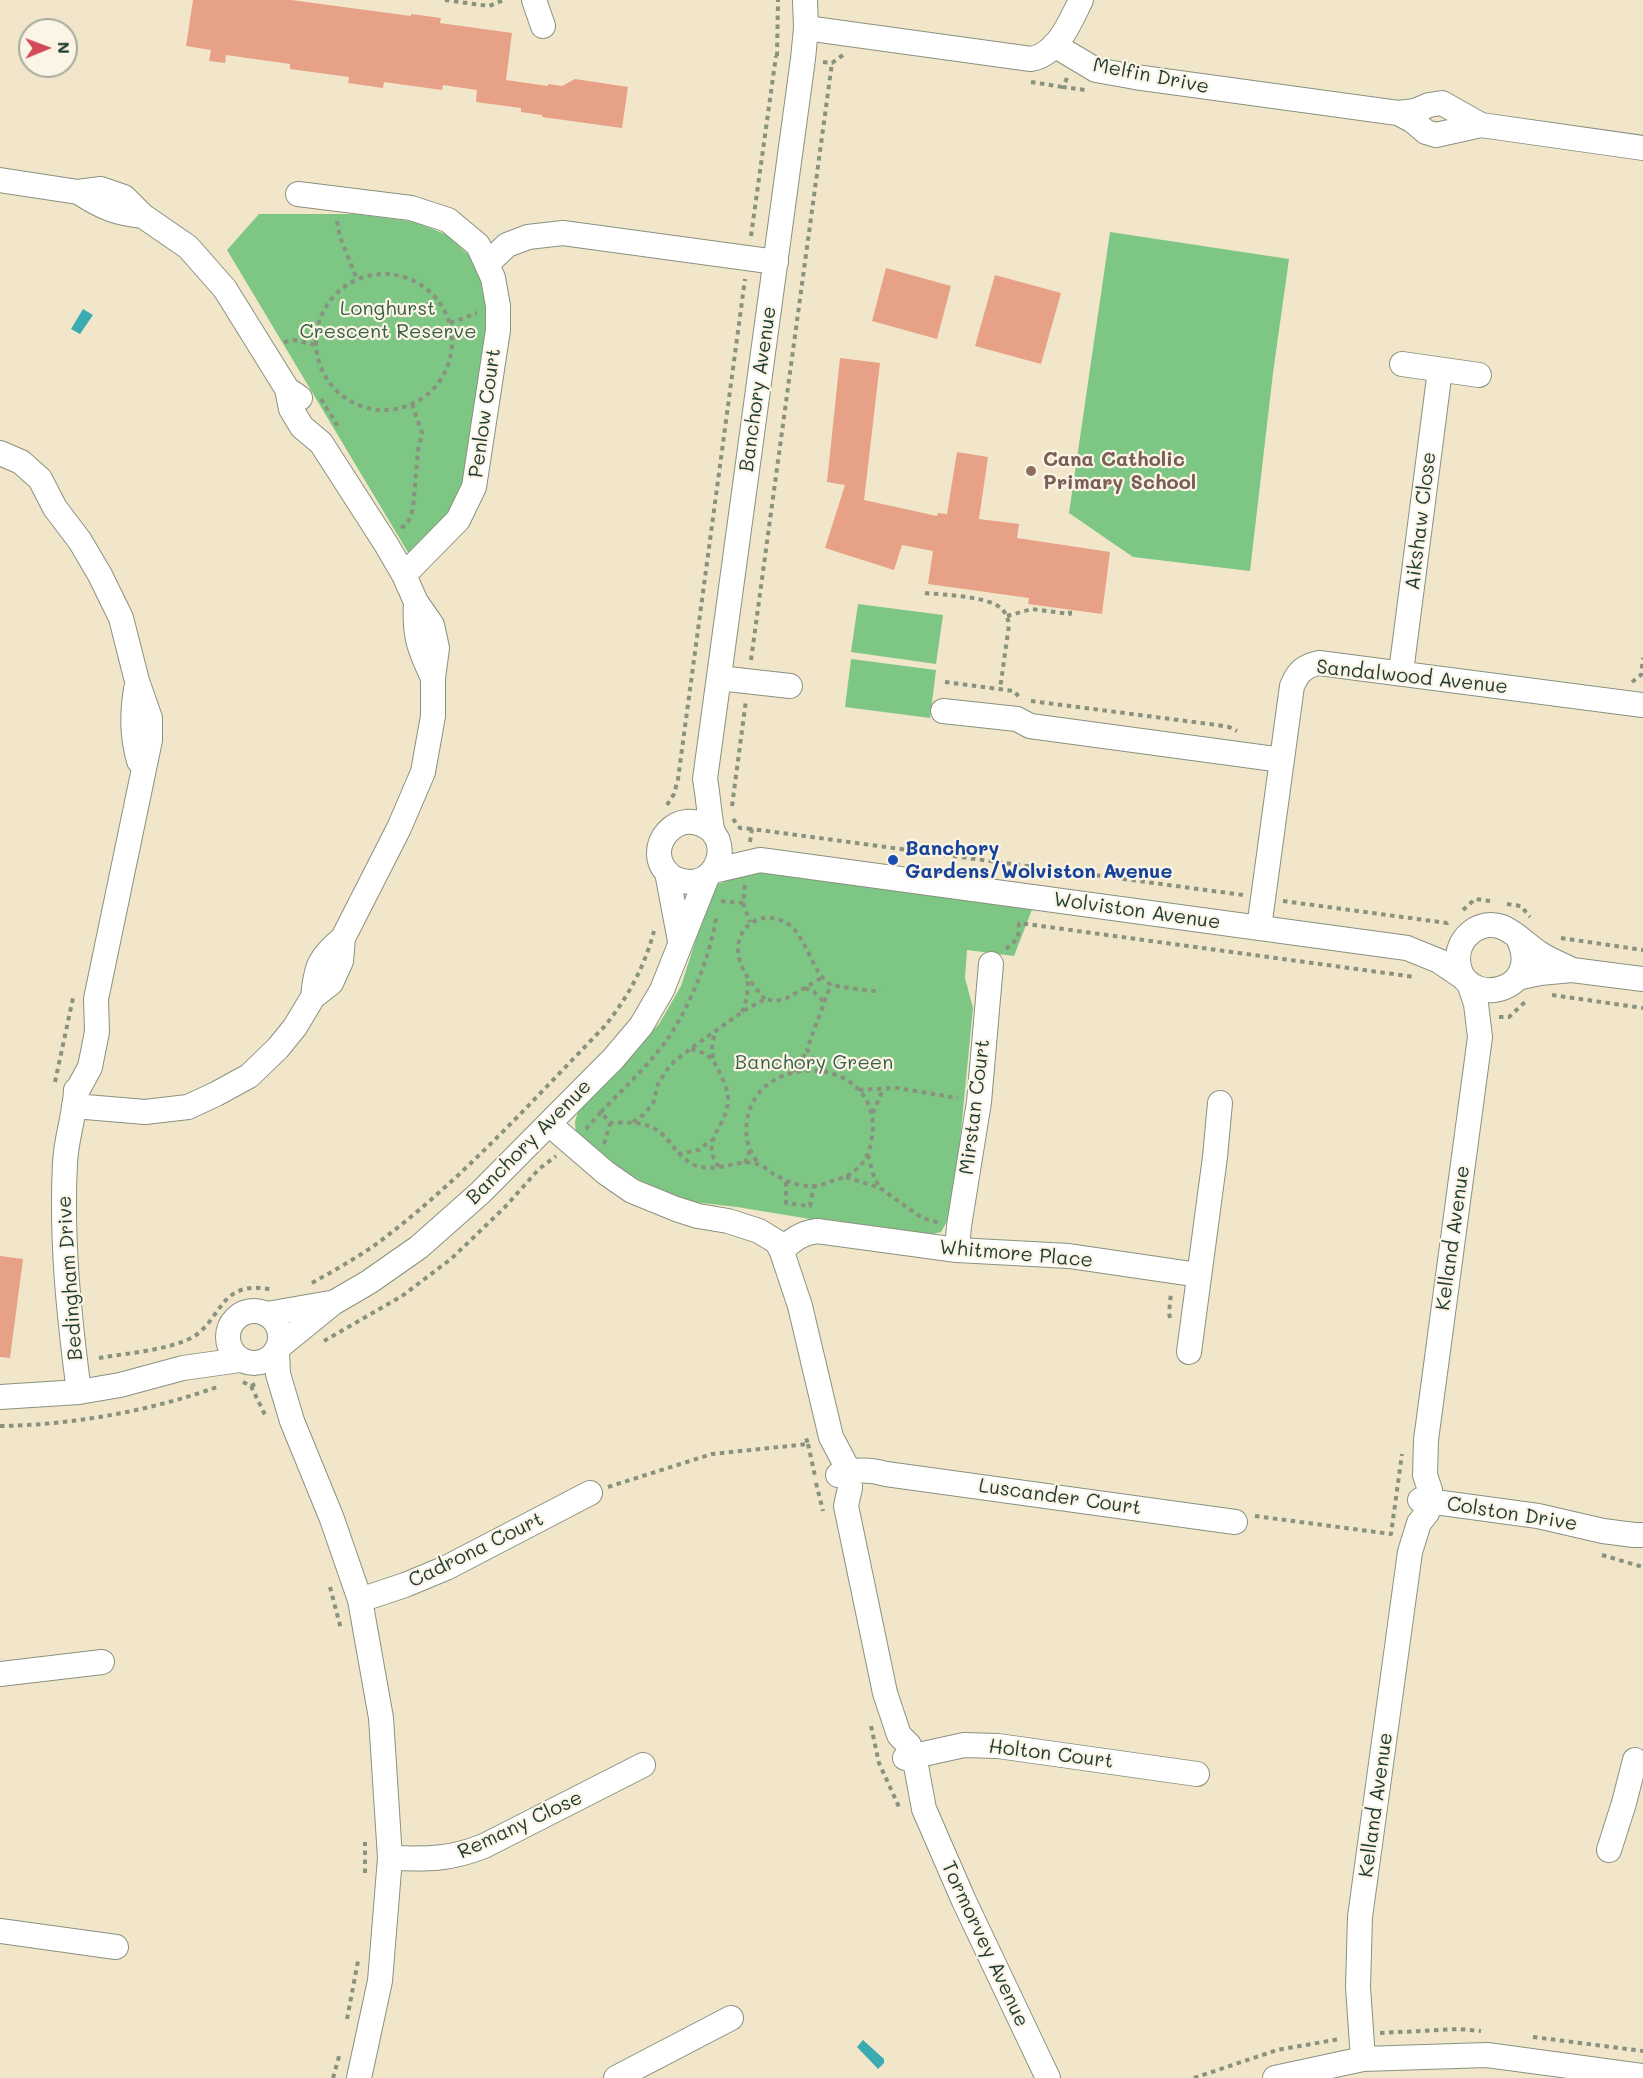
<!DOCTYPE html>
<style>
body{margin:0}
#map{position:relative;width:1643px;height:2078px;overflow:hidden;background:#f2e6ca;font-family:Mali,sans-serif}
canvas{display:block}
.north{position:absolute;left:18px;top:18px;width:60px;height:60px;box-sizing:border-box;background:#fcf5e5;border:2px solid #a4ab9e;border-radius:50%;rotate:89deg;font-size:16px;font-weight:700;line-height:24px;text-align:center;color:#1f3d34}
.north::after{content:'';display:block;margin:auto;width:21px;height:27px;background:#d1495b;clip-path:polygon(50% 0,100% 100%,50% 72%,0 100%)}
</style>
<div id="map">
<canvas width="1643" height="2078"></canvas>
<div class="north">N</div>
</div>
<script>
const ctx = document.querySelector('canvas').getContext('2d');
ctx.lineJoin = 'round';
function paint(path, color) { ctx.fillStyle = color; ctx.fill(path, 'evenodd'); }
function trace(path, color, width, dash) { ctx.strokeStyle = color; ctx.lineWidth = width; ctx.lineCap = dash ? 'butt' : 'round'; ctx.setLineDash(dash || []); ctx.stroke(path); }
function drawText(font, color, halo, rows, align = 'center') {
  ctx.font = font + ' Mali,sans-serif'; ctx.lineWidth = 4.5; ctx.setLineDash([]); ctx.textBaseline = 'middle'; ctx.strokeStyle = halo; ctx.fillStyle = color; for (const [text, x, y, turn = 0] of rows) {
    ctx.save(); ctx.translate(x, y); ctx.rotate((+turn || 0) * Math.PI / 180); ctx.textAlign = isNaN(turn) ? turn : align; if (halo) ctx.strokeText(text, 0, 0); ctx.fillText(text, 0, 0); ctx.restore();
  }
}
const green = new Path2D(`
 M259 214H356L416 222 447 235 473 259 488 287 489 325 465 487 448 518 409 554 227 250Z
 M1110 232 1289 259 1273 373 1250 571 1133 557 1069 513Z
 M858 604 943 615 936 664 851 652Z
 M851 659 936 670 930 718 845 707Z
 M760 869 1033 907 1014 956 967 950 965 978 973 1008 956 1182 949 1218 941 1232 920 1237 737 1207 693 1202 656 1190 596 1154 576 1135 575 1122 579 1108 659 1024 681 986 713 886Z`);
const water = new Path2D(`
 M83 309 93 315 80 334 71 329Z
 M863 2040 884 2059V2063L878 2069 857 2047Z`);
const building = new Path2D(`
 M193 0H291L411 16V14L441 18 440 23 512 33 506 80 548 86V84L562 86 575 79 628 87 622 128 542 117V115L521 112V108L476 102 477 90 443 85 442 90 384 82 383 88 348 83 349 77 290 69V64L226 55 225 63 209 61 211 50 186 46Z
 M886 268 951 286 937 339 872 321Z
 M995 275 1061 293 1041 364 975 346Z
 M840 358 880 363 864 500 937 516 938 513 947 514 957 452 988 457 979 519 1019 524 1017 538 1110 552 1102 614 1028 604 1029 598 928 584 933 551 902 545 894 570 825 548 845 485 827 482Z
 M0 1256 23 1259 10 1358 0 1357Z`);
const path = new Path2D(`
 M445 0 489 6 504 0
 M777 56 778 0
 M823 62 832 63 843 55
 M1067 78 1063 87 1085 90
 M1031 82 1063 87
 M337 221 340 237 357 279
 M751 236 776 56
 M316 342a68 68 0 1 1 136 0a68 68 0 1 1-136 0Z
 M450 323 477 313
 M284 342 294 340 316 345
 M321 399 339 428
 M401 526 403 527 409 520 413 509 418 450 422 433 412 404
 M925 593C945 595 986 596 1001 608 1006 613 1008 618 1009 625L1000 689
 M1007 616 1032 609 1070 614V610
 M751 660 832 63
 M945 682 1014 691 1019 697
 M1632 682 1641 675 1643 658
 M1031 701 1217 725 1229 727 1237 731
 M667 805 674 794 678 779 745 279
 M732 806 746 700
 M733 819 740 828 752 829
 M750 842 752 829 1243 895
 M745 885 743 903 750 922
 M721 901 743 903
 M1283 901 1447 923 1450 920
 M1507 904 1521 906 1530 917
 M1463 910 1475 899 1490 901
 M1561 938 1643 950
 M1006 949 1018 938 1019 923 1415 977
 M805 988 814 992 824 1002
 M1552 995 1643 1008
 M765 999C756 988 744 976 740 961 730 930 760 906 788 924 807 937 813 975 830 984 840 988 868 990 880 992
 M742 1012 747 998 748 978
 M1499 1017H1509L1525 1002
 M691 1049C706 1053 712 1056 719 1071 723 1080 729 1091 728 1102 726 1128 698 1142 720 1168
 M713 1058 712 1044 715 1033
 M792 1072 800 1064 807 1049
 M827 1072 814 1061 807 1049 831 984
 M55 1082 73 998
 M859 1090 897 1088 958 1098
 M601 1112C623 1089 647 1067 666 1041 689 1009 710 957 716 918
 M873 1113 883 1089
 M633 1122 643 1115 653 1104 658 1084 670 1065 690 1049 745 1010 765 999 775 1001 787 998 823 977
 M586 1129 601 1112 610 1123C627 1122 648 1121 662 1134 673 1144 679 1158 694 1165 718 1174 736 1158 757 1164 762 1165 768 1170 772 1173 785 1181 799 1187 815 1186 821 1186 826 1183 832 1181 839 1179 847 1177 853 1172 863 1165 869 1155 871 1142 880 1104 856 1074 817 1071 776 1068 741 1095 747 1139 748 1148 754 1156 758 1164
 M604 1144 610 1123
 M678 1154 699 1150 711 1140
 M868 1155 873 1174 879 1187
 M745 1163 750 1150
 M846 1177 880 1188 922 1218 940 1223
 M786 1182V1203L810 1206 814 1186
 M312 1283C333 1271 355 1259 375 1245 459 1183 531 1102 604 1027 627 999 645 966 654 931
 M1170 1318 1169 1313 1171 1293
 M324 1341 402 1296 451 1259 505 1207 539 1169 556 1156
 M99 1358C128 1353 160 1351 187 1340 223 1325 216 1277 273 1290
 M243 1382 251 1386 258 1383
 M251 1386 266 1417
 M0 1426C72 1425 150 1411 217 1387
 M808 1444 815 1476
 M816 1483 823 1511
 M608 1487 712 1454 808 1444 806 1438
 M1255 1516 1391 1534 1402 1454
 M1602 1555 1643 1567
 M330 1587 341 1629
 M871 1726 879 1763 900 1809
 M365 1873V1842
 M347 2019 358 1961
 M1380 2033 1459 2029 1481 2031
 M1533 2037 1643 2051
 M333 2078 340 2053
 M1194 2078 1277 2050 1340 2039`);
const minor = new Path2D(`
 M534 0 543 26
 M806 28 1031 59C1058 54 1070 22 1081 0
 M1054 45 1096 70 1135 77 1398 113 1415 111 1429 105 1442 103 1481 125 1643 148
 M1398 113 1413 121 1426 132 1436 135 1481 125
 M0 180 78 192 101 189 124 197 143 216 188 247 225 289 287 389 300 398
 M80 193C103 208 116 213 143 216
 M298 194 411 208 448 220 478 245 493 278 498 306V330L474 487 458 520 404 575
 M487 264 507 245 528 237 563 233 776 262
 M1402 364 1479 375
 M0 453 21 462 40 479 55 508 80 541 100 575 121 618 137 681 150 718V740L96 999 97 1032 90 1067 76 1093
 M416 602C414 636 419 648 433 678
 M1401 672 1440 370
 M719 678 790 686
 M136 689C132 715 132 736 139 761
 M943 711 1017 719 1030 726 1282 760
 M713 832C680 800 638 850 671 876 678 881 684 882 693 882 712 880 724 859 718 841 717 837 713 834 712 829 709 813 708 795 705 779L803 59 806 28 805 0
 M713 871 760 860 1407 948 1439 961 1464 978
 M667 872 680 941
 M1259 928 1292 686C1298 672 1304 666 1319 663L1643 705
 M1518 938C1546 995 1459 1010 1458 959 1458 936 1481 919 1502 927 1515 932 1527 945 1539 953 1549 960 1561 964 1572 970
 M1517 978 1540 973 1572 970 1643 979
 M313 997C316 966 319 958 343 938
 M76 1090C75 1115 66 1138 65 1163 61 1240 69 1316 79 1392
 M74 1106 145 1112 188 1107 216 1094 249 1076 278 1048 295 1027 313 997 331 983 341 961 343 938 399 828 423 772 433 716V678L437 648 432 625 416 602 404 575 386 544 321 443 302 427 291 409 287 389
 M549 1124 606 1173 632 1191 676 1209 698 1216 728 1221 759 1231 777 1242 782 1252 800 1306 831 1437 849 1471 850 1488 846 1506 885 1693 899 1735 909 1745 914 1755 924 1809 964 1901 1048 2078
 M957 1250 959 1226 979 1102 991 964
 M782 1252C791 1239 802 1233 817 1231L957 1250 1069 1256 1199 1275
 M228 1337a26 26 0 1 1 52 0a26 26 0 1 1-52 0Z
 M267 1314 330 1303
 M279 1347 333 1303 369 1282 419 1247 480 1193 613 1059 641 1026 662 990 707 877
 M277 1351 278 1374 292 1421 332 1519 360 1600 381 1718 390 1858 380 1981 359 2078
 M1189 1352 1215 1157 1220 1103
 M0 1397 79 1392 120 1385 183 1368 240 1360
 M838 1475C854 1469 869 1469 886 1474L1235 1522
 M1420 1500 1538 1516 1603 1531 1634 1535H1643
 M360 1600 405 1585 446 1568 590 1493
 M0 1674 102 1662
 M905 1758 964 1745 998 1746 1197 1774
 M1609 1850 1624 1803 1635 1760
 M390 1858C428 1859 449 1860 484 1846L643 1765
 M0 1931 116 1947
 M1363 2059 1358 1987 1360 1917 1410 1552 1419 1523 1427 1513 1430 1501V1490L1425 1475 1426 1440 1480 1037 1476 1004 1469 983
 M616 2078 731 2018
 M1275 2078 1363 2059 1487 2055 1643 2076`);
const markers = [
 [1031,471,6,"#8d6e63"],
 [893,860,6,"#1a4fb4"]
];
const streetNames = [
 ["Melfin Drive",1151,76,11],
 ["Banchory Avenue",758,389,-82],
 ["Penlow Court",485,413,-82],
 ["Aikshaw Close",1421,521,-83],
 ["Sandalwood Avenue",1412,677,6],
 ["Wolviston Avenue",1137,911,8],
 ["Mirstan Court",975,1107,-83],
 ["Banchory Avenue",529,1142,-45],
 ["Kelland Avenue",1453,1238,-82],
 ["Whitmore Place",1016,1254,5],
 ["Bedingham Drive",70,1278,-94],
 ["Luscander Court",1060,1497,8],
 ["Colston Drive",1512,1514,9],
 ["Cadrona Court",476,1550,-26],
 ["Holton Court",1051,1754,7],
 ["Kelland Avenue",1376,1805,-82],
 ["Remany Close",520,1825,-25],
 ["Tormorvey Avenue",985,1944,65]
];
const parkNames = [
 ["Longhurst",388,309],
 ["Crescent Reserve",388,332],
 ["Banchory Green",814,1063]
];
const educationNames = [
 ["Cana Catholic",1043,460],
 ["Primary School",1043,483]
];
const transitNames = [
 ["Banchory",905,849],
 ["Gardens/Wolviston Avenue",905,872]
];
paint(green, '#7ec683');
paint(water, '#39abb1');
paint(building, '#e7a186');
trace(minor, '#88927f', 26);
trace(path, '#88927f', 4, [4.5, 4.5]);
trace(minor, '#fff', 24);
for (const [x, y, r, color] of markers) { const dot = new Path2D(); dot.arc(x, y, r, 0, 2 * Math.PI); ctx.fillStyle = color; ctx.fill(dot); trace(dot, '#fcf5e5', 2); }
drawText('20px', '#1f3d34', '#fcf5e5', streetNames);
drawText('20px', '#375f48', '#fcf5e5', parkNames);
drawText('bold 20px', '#785e54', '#fcf5e5', educationNames, 'left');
drawText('bold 20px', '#164399', '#fcf5e5', transitNames, 'left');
</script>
